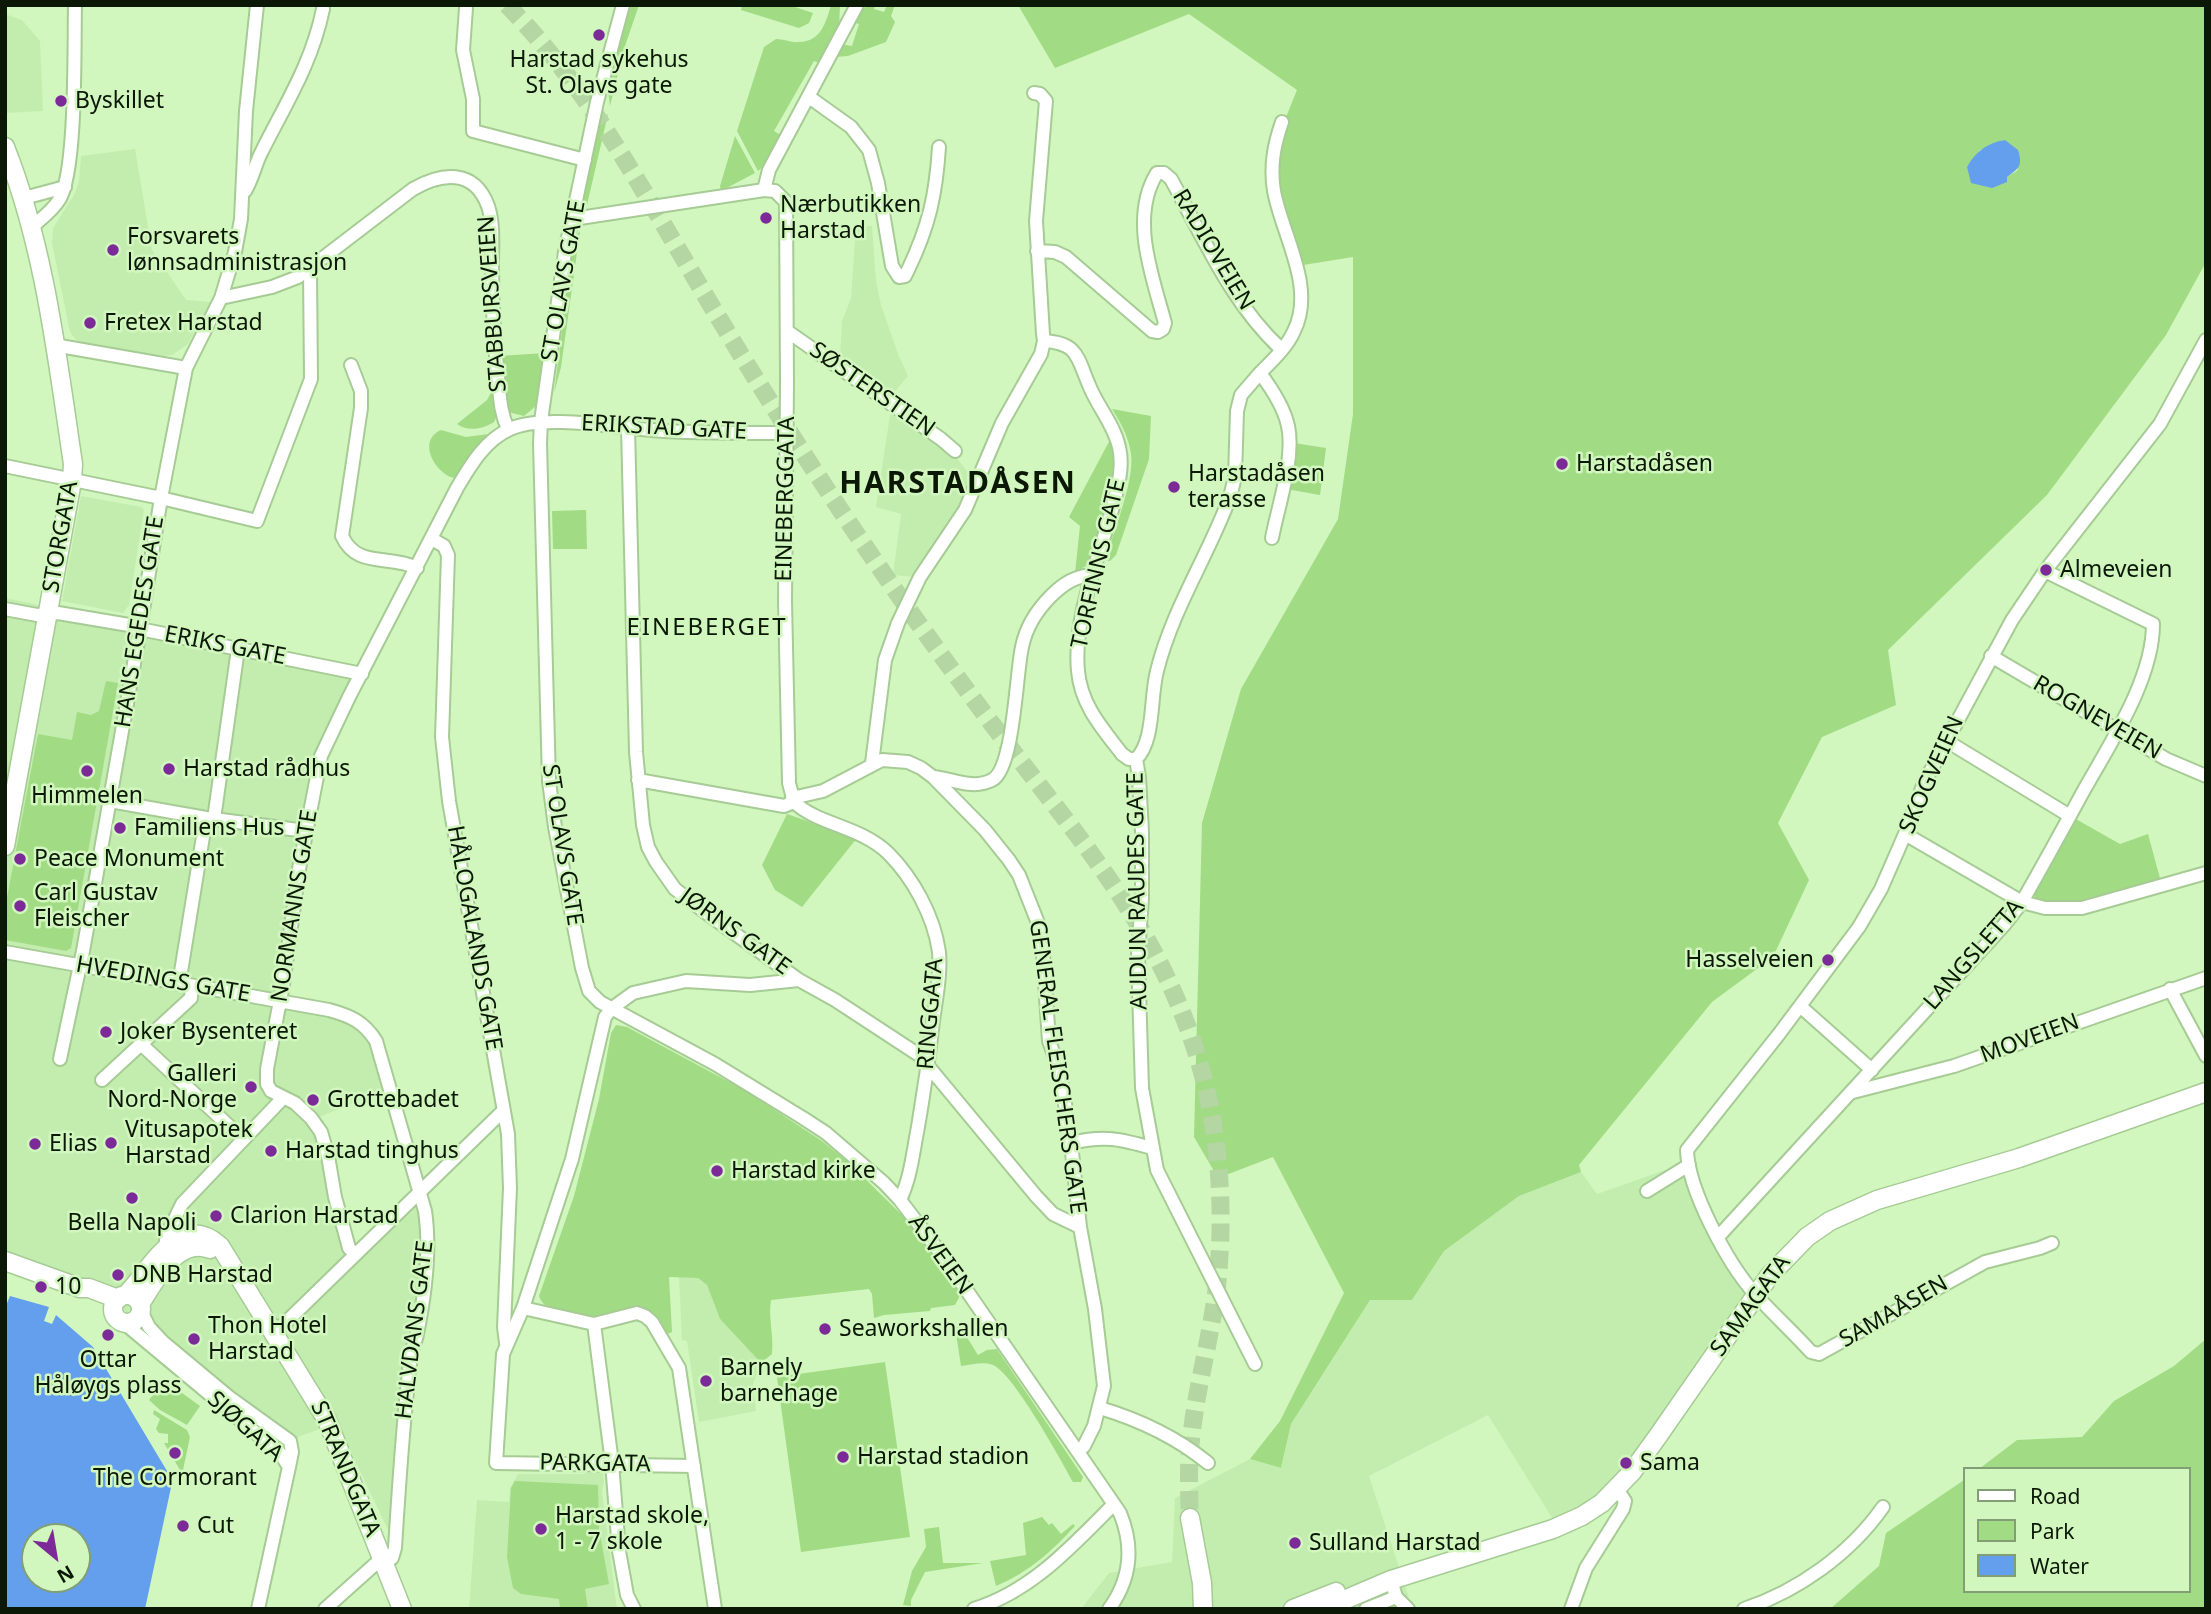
<!DOCTYPE html>
<meta charset="utf-8">
<style>
body{margin:0}
#map{position:relative;width:2211px;height:1614px;overflow:hidden;background:#d1f7bf;font-family:"Noto Sans",sans-serif}
canvas{display:block}
.frame{position:absolute;inset:0;border:7px solid #0b1805;pointer-events:none}
.legend{position:absolute;left:1963px;top:1467px;width:228px;height:126px;box-sizing:border-box;background:#d1f7bf;border:2px solid #829e75;margin:0;padding:9px 12px;list-style:none;font-size:21px;color:#0b1805}
.legend li{display:flex;align-items:center;gap:14px;height:35px}
.legend b{width:35px;border:2px solid #829e75}
.north{position:absolute;left:21px;top:1523px;width:70px;height:70px;box-sizing:border-box;background:#d1f7bf;border:2px solid #829e75;border-radius:50%;rotate:150deg;font-size:19px;font-weight:700;line-height:28px;text-align:center;color:#0b1805}
.north::after{content:'';display:block;margin:auto;width:24px;height:32px;background:#7d2a99;clip-path:polygon(50% 0,100% 100%,50% 72%,0 100%)}
</style>
<div id="map">
<canvas width="2211" height="1614"></canvas>
<div class="frame"></div>
<ul class="legend">
<li><b style="height:9px;background:#fff"></b>Road</li>
<li><b style="height:19px;background:#a1db84"></b>Park</li>
<li><b style="height:19px;background:#649fed"></b>Water</li>
</ul>
<div class="north">N</div>
</div>
<script>
const ctx = document.querySelector('canvas').getContext('2d');
ctx.lineJoin = 'round';
function paint(path, color) { ctx.fillStyle = color; ctx.fill(path, 'evenodd'); }
function trace(path, color, width, dash) { ctx.strokeStyle = color; ctx.lineWidth = width; ctx.lineCap = dash ? 'butt' : 'round'; ctx.setLineDash(dash || []); ctx.stroke(path); }
function drawText(font, color, halo, rows, align = 'center') {
  ctx.font = font + ' "Noto Sans",sans-serif'; ctx.lineWidth = 5; ctx.setLineDash([]); ctx.textBaseline = 'middle'; ctx.strokeStyle = halo; ctx.fillStyle = color; for (const [text, x, y, turn = 0] of rows) {
    ctx.save(); ctx.translate(x, y); ctx.rotate((+turn || 0) * Math.PI / 180); ctx.textAlign = isNaN(turn) ? turn : align; if (halo) ctx.strokeText(text, 0, 0); ctx.fillText(text, 0, 0); ctx.restore();
  }
}
const built = new Path2D(`
 M5 14 22 20 40 41 43 111 5 113Z
 M135 149 152 250 186 300 211 302 188 344 172 355 164 356 83 344 77 341 70 332 52 243 53 228 75 193 79 181 81 156Z
 M856 226H872L876 281 881 305 898 354 908 376 891 396 840 359 842 321 851 298Z
 M893 411 948 447 975 481 963 505 915 577 893 575 901 514 876 507 890 415Z
 M81 496 141 507 144 510 129 605 123 613 62 601Z
 M5 598 363 671 329 739 304 822 285 1004 340 1014 363 1027 393 1086 310 1121 333 1161 353 1260 422 1192 429 1246 390 1534 337 1423 292 1439 108 1306 5 1267Z
 M1685 1163 1723 1240 1763 1297 1612 1503 1559 1529 1488 1415 1369 1476 1409 1597 1372 1609H1081L1109 1573 1172 1562 1175 1498 1250 1459 1281 1468 1291 1424 1370 1300H1412L1444 1251 1519 1196 1581 1172 1597 1194Z
 M679 1277 698 1278 707 1285 720 1319 761 1363 753 1384 756 1411 699 1422 687 1341 682 1340Z
 M603 1470 604 1483 602 1491 617 1609H469L477 1500 509 1502 510 1488 518 1474H583Z`);
const green = new Path2D(`
 M630 5H639L624 49 610 106 608 90Z
 M742 5H789L813 13 809 23 799 28 741 10Z
 M831 5H840L839 28 821 64 814 61 774 131 782 136 765 165 758 171 737 131 764 47 776 39C784 39 792 43 799 42 821 42 826 22 831 5Z
 M869 5H875L874 9 884 12 887 5H895L891 16 895 22 886 42 848 56 835 57 841 44 852 46 859 24 852 22 855 14Z
 M1018 5H2206V262L2166 335 2047 495 1888 650 1896 705 1822 737 1778 823 1809 880 1773 957 1712 1002 1579 1165 1581 1172 1519 1196 1444 1251 1412 1300H1370L1291 1424 1281 1468 1250 1459 1280 1421 1344 1293 1273 1157 1218 1178 1194 1137 1202 823 1241 689 1338 519 1353 414V257L1297 266 1271 154 1297 90 1189 14 1055 68ZM2005 140 2018 170 2007 177 1967 167 1980 150C1987 149 1994 142 2005 140Z
 M608 114 587 205 583 198V192L598 124Z
 M735 136 755 173 721 191 720 186Z
 M580 231 561 367 554 393 573 246 575 237Z
 M545 353 536 406 524 416 512 413 507 410 499 356Z
 M494 387 496 418 494 422C483 429 468 432 457 424L487 400Z
 M1112 409 1151 416 1149 459 1116 555 1110 561 1105 560C1113 534 1135 479 1131 454 1129 438 1121 423 1112 409Z
 M441 430 466 437 489 434 487 438 475 448 454 478C436 474 416 441 441 430Z
 M1112 436 1117 468 1112 493 1090 563 1075 573 1080 526 1069 517Z
 M1294 443 1326 448 1320 495 1286 489Z
 M586 510 587 549H553L552 511Z
 M106 681 118 683 71 948 66 951 5 940V908L38 734 72 740 77 712 91 715 99 711Z
 M787 814 857 838 802 907 775 890 762 865Z
 M2074 818 2120 844 2148 834 2161 882C2119 893 2080 908 2036 901L2034 894Z
 M616 1025 627 1027 746 1091 822 1141 847 1161 910 1223 961 1294 955 1305 931 1308 930 1311 884 1315 874 1318 872 1294 869 1289 771 1300C768 1318 774 1335 772 1354L761 1363 720 1319 707 1285 698 1278 669 1277 672 1332 665 1335 651 1316C627 1317 547 1325 539 1296L574 1196 599 1099 611 1033Z
 M960 1326 978 1355 987 1350 997 1349 1083 1477 1081 1482H1073C1061 1460 1013 1373 993 1365 984 1361 971 1365 961 1366L955 1327Z
 M2206 1339V1609H1830L1879 1566 1886 1533 1964 1480V1591H2188V1469H1979L2017 1440 2082 1437 2114 1401 2174 1366Z
 M885 1362 910 1537 801 1552 777 1377Z
 M162 1384 174 1394 178 1390 200 1406 187 1425 160 1410 149 1400Z
 M154 1410 187 1430 190 1437 183 1470H180L164 1443H168V1434L159 1433 156 1429 160 1419 153 1414Z
 M515 1481 598 1485 599 1529 609 1584 585 1589 588 1609H560L559 1599 521 1594 513 1588 507 1557 511 1488Z
 M1042 1517 1049 1525 1052 1523 1061 1534 1073 1524 1075 1526C1051 1552 1029 1572 996 1586L990 1561 1026 1555 1023 1523Z
 M939 1527 943 1563H983L925 1572 911 1600V1606L903 1605 912 1571 926 1547 924 1529Z`);
const water = new Path2D(`
 M2005 140 2018 150C2023 166 2019 168 2007 177V182L1992 188 1971 183 1967 167C1976 151 1987 143 2005 140Z
 M10 1296 49 1307 44 1321 52 1324 56 1315 93 1347 167 1471 173 1478 145 1609H5V1308ZM35 1537H77V1579H35Z`);
const highwayTunnel = new Path2D(`
 M507 5C581 80 632 171 685 261 723 326 762 390 803 453 863 546 926 636 992 724 1082 843 1170 938 1206 1088 1221 1153 1224 1220 1217 1286 1211 1338 1196 1388 1191 1440 1188 1466 1189 1492 1190 1518`);
const minor = new Path2D(`
 M623 5 597 102 565 252 541 421 540 443 549 781 555 827 582 968 589 991 600 1002 715 1064 803 1118 826 1133 884 1183 900 1200 945 1259 1120 1513C1134 1547 1131 1579 1109 1609
 M466 8 463 50 473 99V131L585 160
 M1034 93 1040 94 1046 101 1036 221 1043 334 1044 341C1078 343 1077 357 1089 385 1097 406 1114 424 1119 447 1124 468 1117 490 1112 510 1098 560 1073 619 1078 671 1081 705 1102 728 1122 754L1129 759H1136
 M809 97 851 127 869 150 878 183 892 266 899 277 905 276 908 270C929 226 936 195 939 147
 M764 190 769 170 857 5
 M245 191C253 178 255 164 262 151 286 103 312 63 323 9
 M24 198 65 187
 M573 219 764 190 775 191 786 202 787 383 785 601 789 783 794 802
 M32 227C41 219 53 210 59 200 77 173 74 44 75 5
 M1037 251 1055 252 1066 257 1152 331 1158 332 1163 329 1165 323C1153 278 1129 218 1157 173H1164L1171 179C1203 237 1232 304 1281 349
 M221 298 272 287 298 277 413 189C441 173 474 168 488 206 494 224 492 246 492 265 492 303 494 340 498 377 500 396 500 412 508 429
 M787 331 941 439 955 451
 M54 345 186 368
 M351 365 361 391V408L342 536C357 569 389 554 417 568
 M1260 373C1272 361 1287 347 1294 331 1316 287 1282 235 1274 191 1270 166 1274 145 1282 122
 M628 428 636 752 643 825 648 847 656 862 675 889 705 912 799 980 835 1000 919 1055 1036 1196 1053 1214 1080 1227
 M5 466 161 498 257 521 311 379 310 270
 M432 539 444 546 448 555 442 737 449 801 508 1134 510 1188 504 1327 506 1343
 M5 609 37 615 58 613 129 625 140 629 362 674
 M1991 656 2166 759 2206 776
 M1945 740 2070 816
 M1136 759 1139 777 1142 832V898L1138 955 1142 1088 1157 1170 1255 1364
 M1136 759C1155 741 1150 697 1157 671 1172 610 1208 556 1230 497L1235 477 1237 411 1241 395 1260 373C1272 389 1284 407 1288 426 1295 458 1278 506 1272 538
 M872 763 885 660 898 623 920 577 965 510 1002 423 1041 354 1044 341
 M934 777C953 779 973 790 992 780 1014 769 1016 673 1022 647 1026 627 1037 610 1051 596 1063 584 1075 576 1092 575
 M638 780 784 806 794 802C818 825 860 826 888 853 913 878 934 916 939 952 941 974 936 999 933 1021 929 1057 924 1092 918 1127 913 1152 911 1177 900 1200
 M792 798 823 791 882 760 908 762 921 768 933 777 985 830 1009 860 1019 875 1038 923 1042 939 1049 1041 1060 1071 1071 1143 1080 1227 1095 1309 1104 1386 1094 1426 1084 1446 1078 1452
 M110 801 206 818 306 831
 M214 819 238 649
 M1905 834 2022 902 2045 908H2082L2206 873
 M5 952 329 1010C351 1016 364 1022 376 1041L425 1211C431 1251 425 1295 417 1334 416 1341 412 1347 411 1355 403 1419 399 1483 395 1548L392 1558 384 1564
 M179 984 206 818
 M2170 989 2206 1056
 M1800 1006 1872 1070
 M142 1045 243 1139
 M60 1059 83 951 138 641 161 498 186 368 221 298 235 252 241 219 246 111 257 5
 M102 1080 191 998 192 986
 M1853 1092 1954 1066 2206 978
 M1071 1143C1105 1135 1120 1139 1152 1148
 M1647 1191 1689 1165
 M1718 1237 2004 925 2022 902C2043 865 2064 827 2084 790 2111 742 2153 679 2153 624L2045 571
 M2052 1243 2040 1248 1985 1262 1819 1354 1811 1352C1793 1332 1773 1314 1755 1294 1728 1264 1688 1190 1687 1150L1779 1034 1859 927 1881 889 1905 834 1924 783 2012 620 2045 571 2160 424 2206 340
 M166 1247V1237L182 1204 283 1098
 M355 1254 349 1248 335 1197 328 1156 321 1132 311 1118 295 1103 271 1091 267 1084V1069L283 985 299 869 321 756 349 697 457 488C470 466 485 440 510 429 544 413 624 429 664 431 704 433 746 433 787 433
 M523 1308 594 1324 612 1463 619 1551 627 1595 634 1609
 M124 1323 280 1453 289 1467 292 1452 290 1441 229 1397 163 1342 149 1327 141 1311
 M594 1324 637 1313 645 1316 652 1322 679 1368 715 1609
 M273 1332 282 1326 503 1111
 M1100 1408C1140 1420 1176 1437 1208 1463
 M694 1466 496 1463 503 1354 523 1308 572 1159 605 1017 611 1009 633 993 686 981 750 985 799 980
 M1391 1580 1396 1597 1408 1609
 M258 1609 289 1467
 M325 1609 382 1558
 M974 1609C1032 1591 1072 1546 1114 1504
 M1366 1609 1396 1597
 M1571 1609 1586 1568 1623 1509 1625 1501 1617 1489
 M1744 1609C1798 1591 1850 1554 1883 1507`);
const highway = new Path2D(`
 M5 147C45 248 57 357 73 464L72 481 5 846
 M5 1261 80 1288H89L118 1299
 M113 1309a14 14 0 1 1 28 0a14 14 0 1 1-28 0Z
 M126 1295C151 1270 179 1209 220 1246L327 1420 402 1609
 M140 1304C156 1280 177 1236 210 1249
 M1190 1518 1202 1583 1203 1609
 M1293 1609 1336 1592
 M1323 1609 1391 1580 1553 1529 1582 1516 1602 1503 1632 1472 1658 1436 1770 1275 1807 1237 1830 1221 1877 1200 2019 1158 2206 1092`);
const markers = [
 [599,35,7,"#7d2a99"],
 [61,101,7,"#7d2a99"],
 [766,218,7,"#7d2a99"],
 [113,250,7,"#7d2a99"],
 [90,323,7,"#7d2a99"],
 [1562,464,7,"#7d2a99"],
 [1174,487,7,"#7d2a99"],
 [2046,570,7,"#7d2a99"],
 [169,769,7,"#7d2a99"],
 [87,771,7,"#7d2a99"],
 [120,828,7,"#7d2a99"],
 [20,859,7,"#7d2a99"],
 [20,906,7,"#7d2a99"],
 [1828,960,7,"#7d2a99"],
 [106,1032,7,"#7d2a99"],
 [251,1087,7,"#7d2a99"],
 [313,1100,7,"#7d2a99"],
 [111,1143,7,"#7d2a99"],
 [35,1144,7,"#7d2a99"],
 [271,1151,7,"#7d2a99"],
 [717,1171,7,"#7d2a99"],
 [132,1198,7,"#7d2a99"],
 [216,1216,7,"#7d2a99"],
 [118,1275,7,"#7d2a99"],
 [41,1287,7,"#7d2a99"],
 [825,1329,7,"#7d2a99"],
 [108,1335,7,"#7d2a99"],
 [194,1339,7,"#7d2a99"],
 [706,1381,7,"#7d2a99"],
 [175,1453,7,"#7d2a99"],
 [843,1457,7,"#7d2a99"],
 [1626,1463,7,"#7d2a99"],
 [183,1526,7,"#7d2a99"],
 [541,1529,7,"#7d2a99"],
 [1295,1543,7,"#7d2a99"]
];
const poiNames = [
 ["Harstad sykehus",599,60,"center"],
 ["St. Olavs gate",599,86,"center"],
 ["Byskillet",75,101],
 ["Nærbutikken",780,205],
 ["Harstad",780,231],
 ["Forsvarets",127,237],
 ["lønnsadministrasjon",127,263],
 ["Fretex Harstad",104,323],
 ["Harstadåsen",1576,464],
 ["Harstadåsen",1188,474],
 ["terasse",1188,500],
 ["Almeveien",2060,570],
 ["Harstad rådhus",183,769],
 ["Himmelen",87,796,"center"],
 ["Familiens Hus",134,828],
 ["Peace Monument",34,859],
 ["Carl Gustav",34,893],
 ["Fleischer",34,919],
 ["Hasselveien",1814,960,"right"],
 ["Joker Bysenteret",120,1032],
 ["Galleri",237,1074,"right"],
 ["Nord-Norge",237,1100,"right"],
 ["Grottebadet",327,1100],
 ["Vitusapotek",125,1130],
 ["Harstad",125,1156],
 ["Elias",49,1144],
 ["Harstad tinghus",285,1151],
 ["Harstad kirke",731,1171],
 ["Clarion Harstad",230,1216],
 ["Bella Napoli",132,1223,"center"],
 ["DNB Harstad",132,1275],
 ["10",55,1287],
 ["Thon Hotel",208,1326],
 ["Harstad",208,1352],
 ["Seaworkshallen",839,1329],
 ["Ottar",108,1360,"center"],
 ["Håløygs plass",108,1386,"center"],
 ["Barnely",720,1368],
 ["barnehage",720,1394],
 ["Harstad stadion",857,1457],
 ["Sama",1640,1463],
 ["The Cormorant",175,1478,"center"],
 ["Harstad skole,",555,1516],
 ["1 - 7 skole",555,1542],
 ["Cut",197,1526],
 ["Sulland Harstad",1309,1543]
];
const streetNames = [
 ["RADIOVEIEN",1213,250,59],
 ["ST OLAVS GATE",564,281,-80],
 ["STABBURSVEIEN",493,304,-94],
 ["SØSTERSTIEN",872,390,35],
 ["ERIKSTAD GATE",664,428,3],
 ["EINEBERGGATA",786,499,-89],
 ["STORGATA",61,537,-80],
 ["TORFINNS GATE",1099,564,-77],
 ["HANS EGEDES GATE",140,622,-81],
 ["ERIKS GATE",225,646,11],
 ["ROGNEVEIEN",2097,718,30],
 ["SKOGVEIEN",1932,775,-66],
 ["ST OLAVS GATE",562,845,81],
 ["AUDUN RAUDES GATE",1138,891,-91],
 ["NORMANNS GATE",295,906,-81],
 ["JØRNS GATE",735,932,36],
 ["HÅLOGALANDS GATE",474,938,80],
 ["LANGSLETTA",1974,955,-49],
 ["HVEDINGS GATE",163,980,10],
 ["RINGGATA",931,1014,-85],
 ["MOVEIEN",2030,1039,-20],
 ["GENERAL FLEISCHERS GATE",1057,1067,82],
 ["ÅSVEIEN",940,1255,54],
 ["SAMAGATA",1751,1306,-54],
 ["SAMAÅSEN",1894,1312,-30],
 ["HALVDANS GATE",415,1330,-83],
 ["SJØGATA",245,1427,42],
 ["PARKGATA",595,1464,1],
 ["STRANDGATA",345,1469,67]
];
const neighbourhoodNames = [
 ["EINEBERGET",707,628]
];
const districtNames = [
 ["HARSTADÅSEN",958,484]
];
paint(built, '#c3edaf');
paint(green, '#a1db84');
paint(water, '#649fed');
trace(highwayTunnel, '#b3d6a3', 18, [18, 9]);
trace(minor, '#a6cb95', 16);
trace(highway, '#a6cb95', 21);
trace(minor, '#fff', 12);
trace(highway, '#fff', 18);
for (const [x, y, r, color] of markers) { const dot = new Path2D(); dot.arc(x, y, r, 0, 2 * Math.PI); ctx.fillStyle = color; ctx.fill(dot); trace(dot, '#d1f7bf', 2.5); }
drawText('23px', '#0b1805', '#d1f7bf', poiNames, 'left');
drawText('23px', '#0b1805', '#d1f7bf', streetNames);
ctx.letterSpacing = '2px';
drawText('24px', '#0b1805', '#d1f7bf', neighbourhoodNames);
ctx.letterSpacing = '0px';
ctx.letterSpacing = '2px';
drawText('bold 30px', '#0b1805', '#d1f7bf', districtNames);
ctx.letterSpacing = '0px';
</script>
